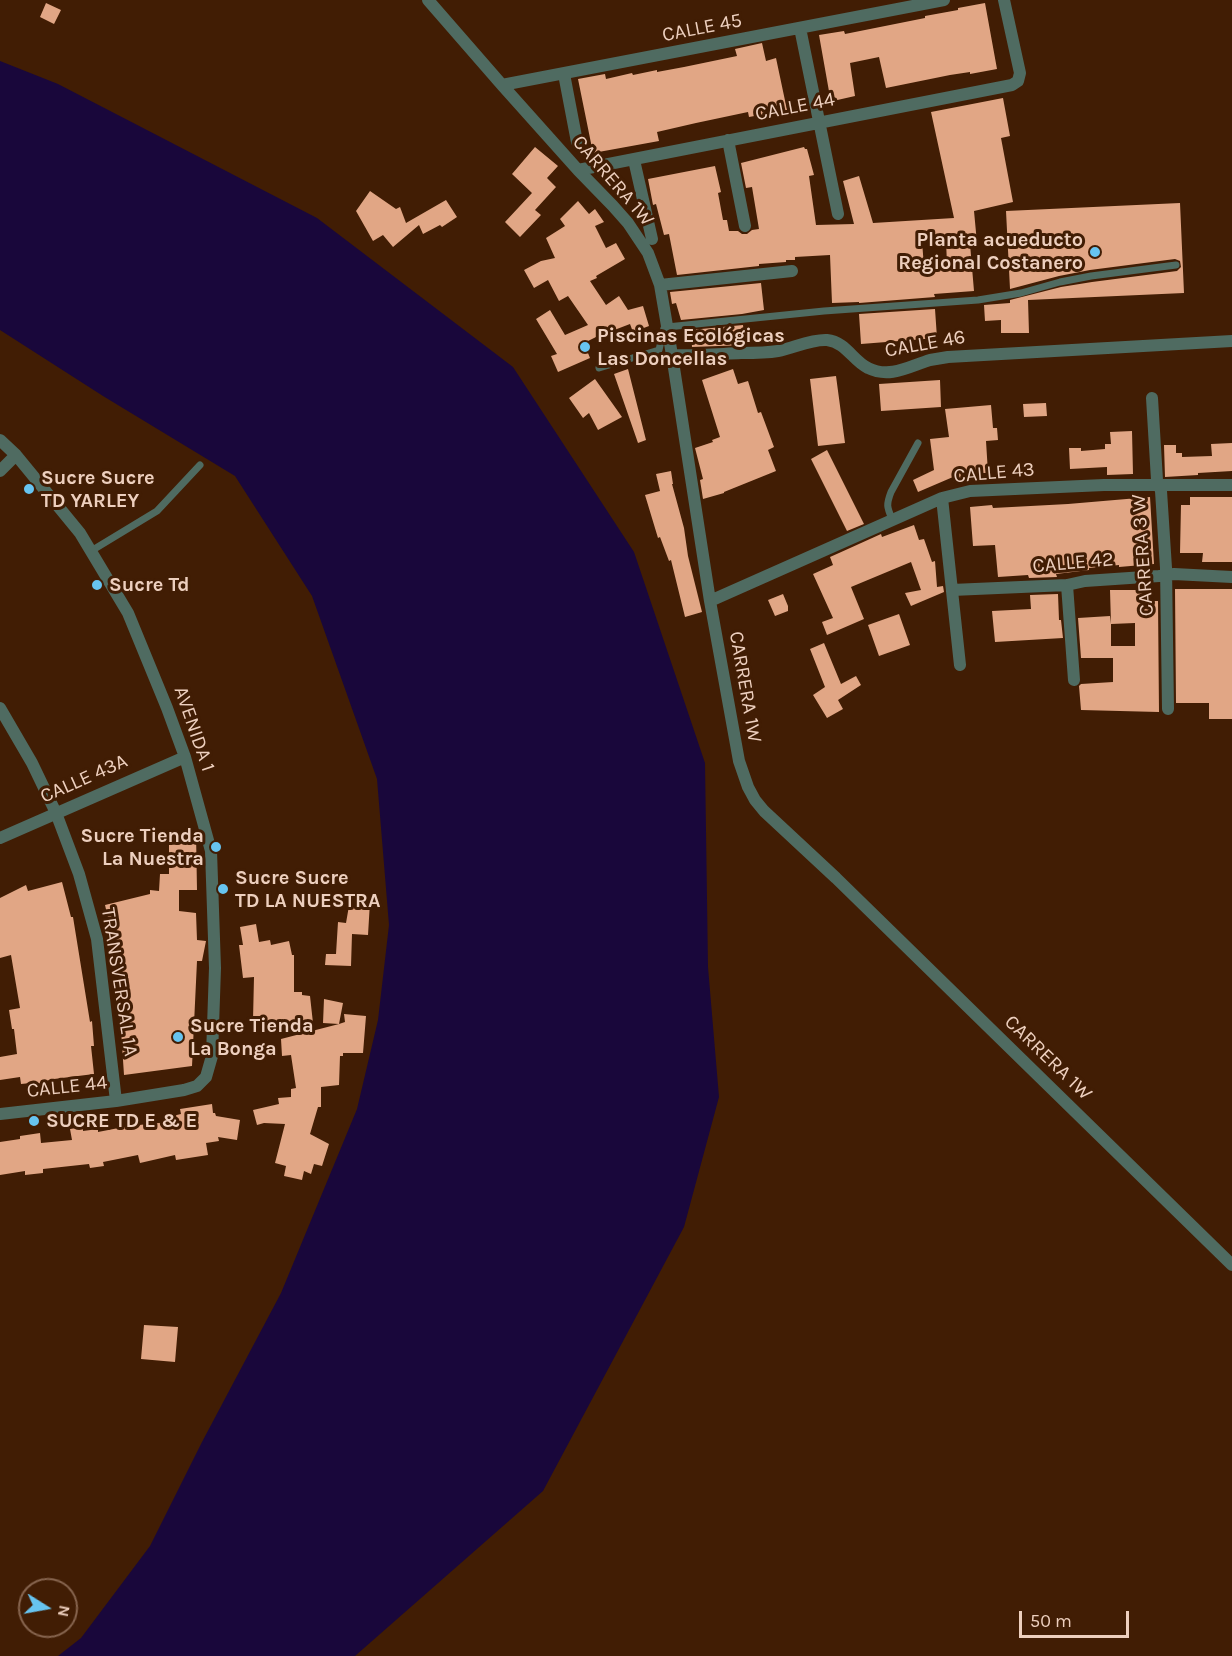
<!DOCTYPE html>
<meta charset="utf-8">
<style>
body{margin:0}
#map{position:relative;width:1232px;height:1656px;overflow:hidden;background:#411d04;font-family:Karla,sans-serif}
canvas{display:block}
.north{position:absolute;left:18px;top:1578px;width:60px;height:60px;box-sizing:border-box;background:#411d04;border:2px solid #86644e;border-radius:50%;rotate:101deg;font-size:16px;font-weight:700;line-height:24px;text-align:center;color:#edcfbe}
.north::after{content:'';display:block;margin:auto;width:21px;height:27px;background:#67c4f0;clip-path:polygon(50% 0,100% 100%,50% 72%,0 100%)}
.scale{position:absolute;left:1019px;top:1611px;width:110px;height:27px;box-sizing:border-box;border:3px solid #edcfbe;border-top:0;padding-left:8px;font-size:18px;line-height:21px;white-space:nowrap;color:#edcfbe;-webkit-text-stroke:4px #411d04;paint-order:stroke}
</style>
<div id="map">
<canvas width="1232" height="1656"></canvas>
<div class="north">N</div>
<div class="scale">50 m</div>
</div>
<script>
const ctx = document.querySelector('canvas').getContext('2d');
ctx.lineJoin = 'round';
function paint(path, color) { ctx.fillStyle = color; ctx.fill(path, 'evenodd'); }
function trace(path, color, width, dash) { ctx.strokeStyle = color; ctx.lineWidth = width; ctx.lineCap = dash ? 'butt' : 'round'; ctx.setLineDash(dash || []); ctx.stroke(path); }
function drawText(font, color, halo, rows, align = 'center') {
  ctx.font = font + ' Karla,sans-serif'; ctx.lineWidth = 6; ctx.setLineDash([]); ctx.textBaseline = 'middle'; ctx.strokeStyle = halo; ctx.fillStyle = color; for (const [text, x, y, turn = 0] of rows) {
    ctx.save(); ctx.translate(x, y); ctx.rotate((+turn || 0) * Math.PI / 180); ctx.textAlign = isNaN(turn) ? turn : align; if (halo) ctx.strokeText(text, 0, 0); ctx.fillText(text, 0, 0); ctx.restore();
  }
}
const water = new Path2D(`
 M0 61 58 84 317 218 513 367 634 552 705 763 708 967 719 1097 684 1227 543 1491 355 1656H58L81 1638 150 1546 202 1442 281 1293 357 1109 378 1020 389 925 377 779 312 596 235 476 103 396 0 330Z`);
const building = new Path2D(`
 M46 3 61 10 54 24 40 17Z
 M985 3 997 69 970 74V72L950 75 886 88 879 57 850 63 855 96 833 101 830 97 819 35 844 31 845 34 925 18V16L958 10V8Z
 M762 43 766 61 776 58 787 110 749 117 748 112 696 123 657 132 659 141 593 153 578 79 605 74 606 79 632 73 633 75 657 70V72L684 67 737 56 735 49Z
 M1003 98 1010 136 1001 138 1013 202 974 211 977 243 970 244 974 291 934 294 935 297 859 303V302L832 303 830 255 795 257V260H786V262L759 264V266L677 275 669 234 664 235 656 204 653 205 648 179 715 166 721 192 718 193 723 220H727L729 231H738L742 234H747L752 230 759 229 752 187 746 188 741 163 804 147 805 149H807L814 175 809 176 816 225 854 224 843 181 859 176 873 223 954 218 931 112ZM946 240 947 265 924 267 922 241Z
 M535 147 558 166 547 178 556 187 535 210 541 215 520 237 505 222 532 193 512 174Z
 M370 191 396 209 400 207 406 223 446 200 457 217 442 227 440 225 423 234 419 225 393 247 383 235 373 241 356 211Z
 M578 201 589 214 595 209 604 222 595 226 606 248 616 243 625 259 596 276 597 278 590 281 606 305 619 296 628 310 643 306 649 326 633 332 630 324 596 337 584 343 590 358 558 372 551 356 557 354 536 319 550 310 565 335 588 325 568 296 559 301 548 280 534 288 524 270 541 261 555 258 546 238 565 226 560 219Z
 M1180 203 1184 293 1028 300 1029 333H1001V320L985 321 984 305 1010 303V300L1061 287 1092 282 1177 271 1181 267 1180 261 1175 259 1090 270 1059 276 1010 289 1006 211Z
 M761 283 764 310 742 314 681 320 676 303 672 304 670 292Z
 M935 309 937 338 861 344 859 314Z
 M743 325 745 345 692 347 691 330Z
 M628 369 646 440 638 443 614 374Z
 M733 369 738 384 748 381 758 413 761 412 774 447 768 450 776 471 724 492V493L703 499 700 480 703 479 695 448 713 442 712 440 720 437 702 380Z
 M836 376 845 443 818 446 810 379Z
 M595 379 622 417 598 430 589 413 583 418 569 398Z
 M940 380 941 407 881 411 879 384Z
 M1046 403 1047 416 1024 417 1023 404Z
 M991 405 993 428H997L998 440 986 441 988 473H980V476L969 477 970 480 954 482 953 477 918 492 913 480 934 470 930 439 949 437 945 409Z
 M1132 431 1133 474 1107 475V467L1070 469 1069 448H1081V451L1105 449V444H1111L1110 432Z
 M1232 443V471L1198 473V475L1165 477 1164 445H1176V453H1182V457L1212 456 1211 444Z
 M827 450 864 524 847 531 811 459Z
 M671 471 673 484H672L684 528 688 556 702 612 685 617 671 560 669 561 660 537 658 538 645 495 660 491 656 474Z
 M1150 497 1154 564 1119 567V565L1089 568V570L1056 574 1057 577 1029 578 1028 575 998 577 995 545 973 546 970 507 992 505 993 508 1068 504Z
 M1190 497H1232V562H1202L1203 553H1180L1181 505H1190Z
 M914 525 919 540 924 539 932 562 935 561 937 587 943 586 944 592 911 606 905 593 921 590 911 562 851 587 864 619 827 635 822 622 833 618 813 574 833 565 830 557 839 553 881 534 882 537Z
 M1175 589H1232V719H1209V703H1176Z
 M1110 590H1144L1145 601H1158L1159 712 1081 710 1079 686 1081 684 1113 682V658H1081L1078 618 1110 616 1111 624ZM1135 623V646H1111V624Z
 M783 594 788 606V611L775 616 768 600Z
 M1058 594 1059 620H1061L1063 638 995 642 992 611 1031 609 1030 595Z
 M899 614 910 645 879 656 868 625Z
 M824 643 841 684 856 676 861 685 838 700 843 709 827 718 813 695 825 687 810 649Z
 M196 833 197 890H179V911L196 913 197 940 206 941 202 961H197L192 1066 124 1075 118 985 105 919 108 918 105 905 150 894V890L159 891 160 874H169V834Z
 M62 882 71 917H73L90 1022 92 1021 94 1046H91L94 1074 54 1079 45 1081V1083L31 1084V1083L21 1084 20 1077 0 1080V1057L17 1054 14 1029H12L9 1010 20 1008 11 955 0 958V898L26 885 28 891Z
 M350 900 370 902 368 935 352 934 351 966 325 965 326 954H336L338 922 346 923Z
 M256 924 259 942 270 940 271 945 289 941 292 955H294V992H302V995L310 996 313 1023 253 1020 254 977 243 978 239 945H243L240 927Z
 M324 999 343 1003 339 1024 345 1022 344 1014 366 1016 363 1053H343V1056H340L339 1085 321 1087V1107H318L310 1134 329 1144 322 1166 314 1164 311 1174 304 1171 302 1180 284 1176 286 1166 275 1163 285 1124 264 1123 257 1125 253 1110 279 1104 278 1098 291 1097V1089L296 1088 291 1055 282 1056 281 1039 339 1024 323 1023Z
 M212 1104 213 1113H215L216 1116 240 1120 237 1140 218 1137 219 1141 206 1143 208 1155 176 1160 175 1155 140 1163 138 1155 103 1162 104 1166 90 1168 89 1164 43 1169V1173L25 1175V1171L0 1175V1142L20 1139V1136L40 1133 41 1143 72 1140 70 1129 83 1127V1131L98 1129V1132L129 1126 169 1122 168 1117 181 1114 180 1109Z
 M144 1325 178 1327 175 1362 141 1359Z`);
const service = new Path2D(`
 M667 327 824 311 978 300 1021 293 1060 282 1091 276 1176 265
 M599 368 659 350 664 328
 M892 519C887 507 886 505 891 492L918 443
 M91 551 157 511 200 465`);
const minor = new Path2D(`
 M428 0 502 85 578 170 613 206 628 223 648 253 660 285 672 355 710 601 739 761 748 787 755 800 764 811 836 878 1232 1265
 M800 28 838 214
 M564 74 577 142
 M502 85 944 0
 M728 140 745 226
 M634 160 652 239
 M578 170 1012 85 1018 81 1020 73 1004 0
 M660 285 792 271
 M672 355C696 356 718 354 741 353 753 353 766 353 778 351 794 348 811 339 827 340 846 342 853 361 868 368 890 379 910 366 930 360 936 359 942 358 948 357L1232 341
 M1152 398 1157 480 1161 491 1166 568 1168 709
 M0 440 16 455 80 533 128 613 167 708 185 757 211 851 215 968 212 1056 206 1077 197 1086 184 1090 116 1101 0 1114
 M0 471 16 455
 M942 498 960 665
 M1067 585 1074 680
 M952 590 1067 585 1085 581 1159 576 1174 574 1232 577
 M710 601 942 498 970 491 1104 485H1232
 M0 708 32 763 56 813 79 874 97 939 116 1101
 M0 838 185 757`);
const markers = [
 [1095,252,6,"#67c4f0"],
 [585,347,6,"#67c4f0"],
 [29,489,6,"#67c4f0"],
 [97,585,6,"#67c4f0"],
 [216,847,6,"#67c4f0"],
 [223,889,6,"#67c4f0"],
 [178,1037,6,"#67c4f0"],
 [34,1121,6,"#67c4f0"]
];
const streetNames = [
 ["CALLE 45",702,28,-11],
 ["CALLE 44",795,107,-11],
 ["CARRERA 1W",613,181,49],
 ["CALLE 46",925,344,-10],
 ["CALLE 43",994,473,-5],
 ["CARRERA 3 W",1143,555,-94],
 ["CALLE 42",1073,563,-5],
 ["CARRERA 1W",745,687,80],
 ["AVENIDA 1",194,729,71],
 ["CALLE 43A",84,779,-24],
 ["TRANSVERSAL 1A",119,982,81],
 ["CARRERA 1W",1048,1058,44],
 ["CALLE 44",67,1087,-6]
];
const poiNames = [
 ["Planta acueducto",1083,240,"right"],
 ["Regional Costanero",1083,263,"right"],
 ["Piscinas Ecológicas",597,336],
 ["Las Doncellas",597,359],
 ["Sucre Sucre",41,478],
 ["TD YARLEY",41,501],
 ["Sucre Td",109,585],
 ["Sucre Tienda",204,836,"right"],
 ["La Nuestra",204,859,"right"],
 ["Sucre Sucre",235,878],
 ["TD LA NUESTRA",235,901],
 ["Sucre Tienda",190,1026],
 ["La Bonga",190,1049],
 ["SUCRE TD E & E",46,1121]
];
paint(water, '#19073b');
paint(building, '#e1a685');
trace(service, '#4f6b61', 7);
trace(minor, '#4f6b61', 12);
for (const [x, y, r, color] of markers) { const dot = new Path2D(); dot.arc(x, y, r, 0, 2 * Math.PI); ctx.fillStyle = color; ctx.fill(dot); trace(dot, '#411d04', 2); }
drawText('20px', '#edcfbe', '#411d04', streetNames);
drawText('bold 20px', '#edcfbe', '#411d04', poiNames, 'left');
</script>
